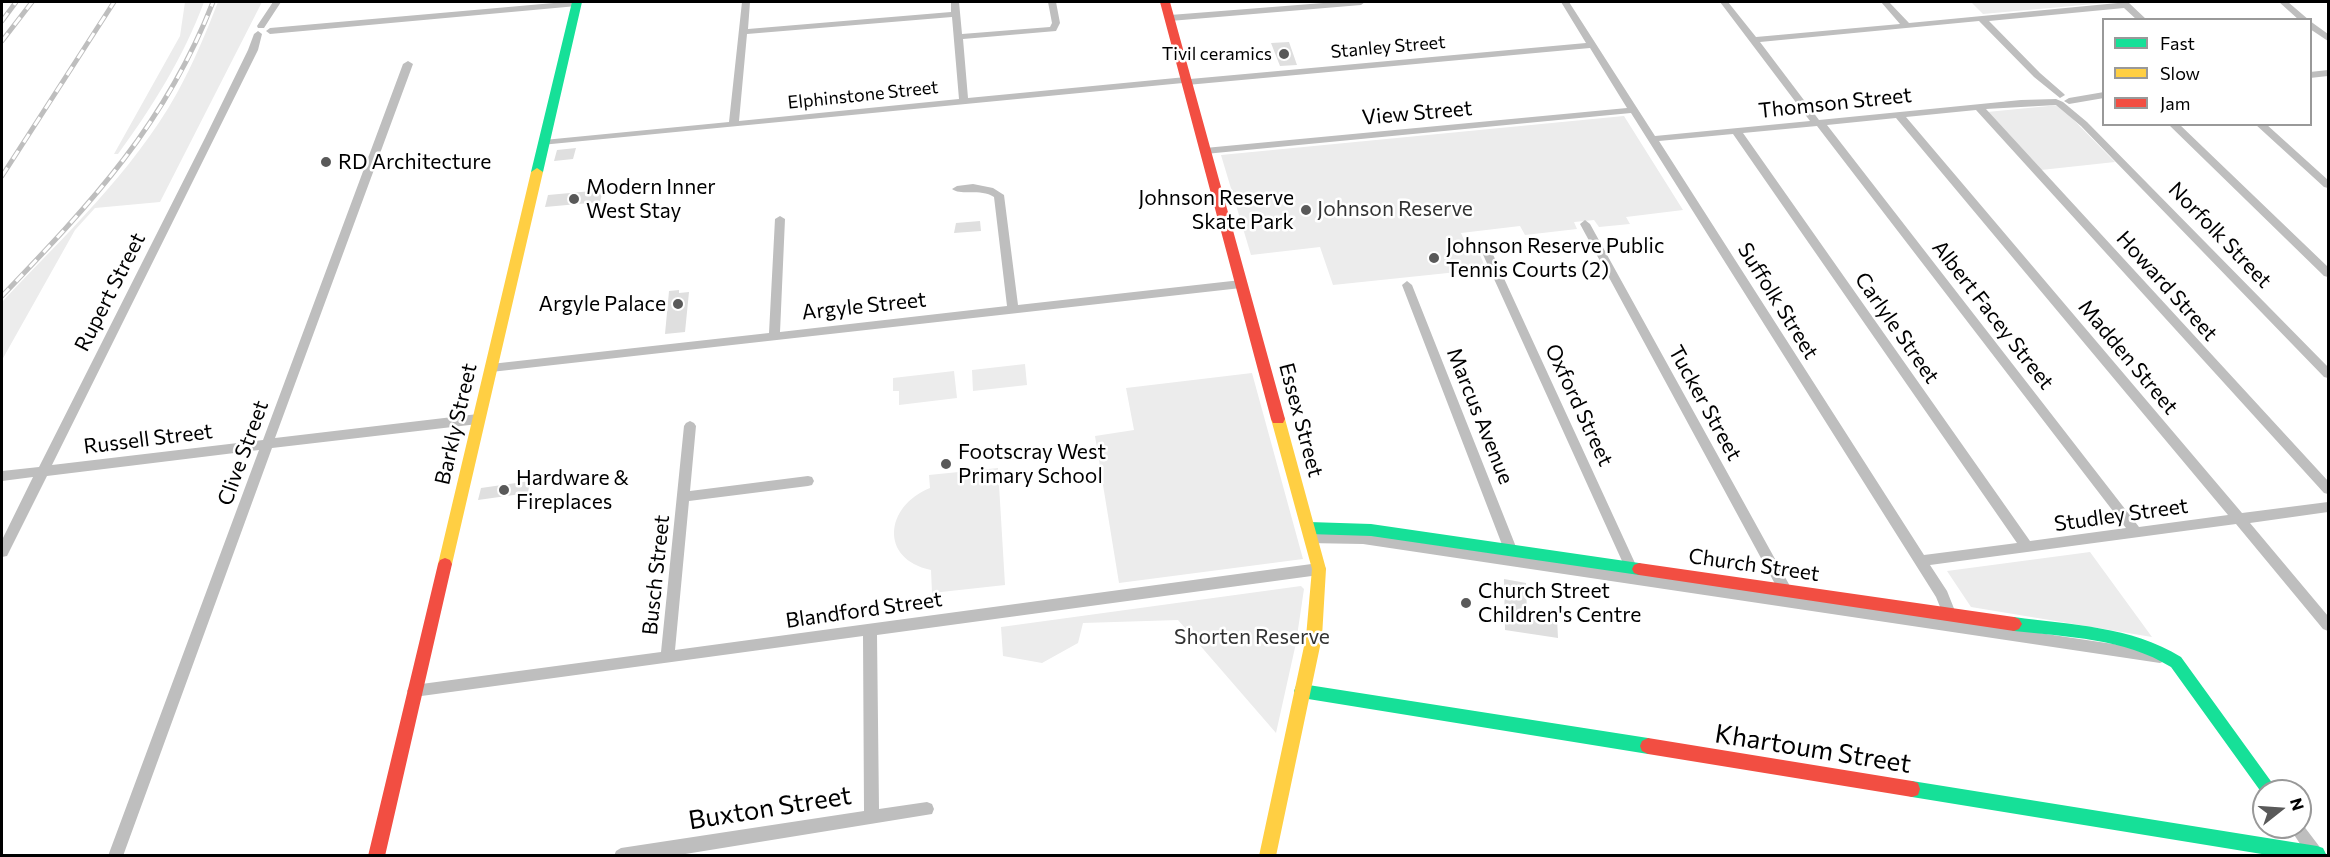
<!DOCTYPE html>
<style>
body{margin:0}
#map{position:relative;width:2330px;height:857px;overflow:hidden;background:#fff;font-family:Commissioner,sans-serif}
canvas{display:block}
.frame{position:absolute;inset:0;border:3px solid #000;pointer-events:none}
.legend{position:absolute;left:2102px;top:18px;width:210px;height:108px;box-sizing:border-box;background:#fff;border:2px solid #999;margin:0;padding:8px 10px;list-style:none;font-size:18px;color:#000}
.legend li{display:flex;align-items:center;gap:12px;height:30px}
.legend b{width:30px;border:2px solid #999}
.north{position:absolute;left:2252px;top:779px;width:60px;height:60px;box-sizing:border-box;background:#fff;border:2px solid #999;border-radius:50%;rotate:73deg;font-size:16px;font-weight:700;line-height:24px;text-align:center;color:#000}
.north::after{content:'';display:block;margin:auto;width:21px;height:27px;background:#595959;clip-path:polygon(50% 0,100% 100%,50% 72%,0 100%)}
</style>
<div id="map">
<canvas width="2330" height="857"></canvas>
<div class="frame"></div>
<ul class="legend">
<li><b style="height:8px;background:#16e098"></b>Fast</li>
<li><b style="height:8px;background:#ffcf43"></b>Slow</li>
<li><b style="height:8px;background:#f24e42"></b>Jam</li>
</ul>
<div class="north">N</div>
</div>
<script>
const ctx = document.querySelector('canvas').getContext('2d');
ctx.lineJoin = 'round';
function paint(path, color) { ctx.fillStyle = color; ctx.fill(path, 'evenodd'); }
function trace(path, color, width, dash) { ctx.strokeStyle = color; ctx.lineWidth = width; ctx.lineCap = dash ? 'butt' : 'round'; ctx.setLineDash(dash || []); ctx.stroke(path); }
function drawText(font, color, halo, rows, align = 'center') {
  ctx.font = font + ' Commissioner,sans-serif'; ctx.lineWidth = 5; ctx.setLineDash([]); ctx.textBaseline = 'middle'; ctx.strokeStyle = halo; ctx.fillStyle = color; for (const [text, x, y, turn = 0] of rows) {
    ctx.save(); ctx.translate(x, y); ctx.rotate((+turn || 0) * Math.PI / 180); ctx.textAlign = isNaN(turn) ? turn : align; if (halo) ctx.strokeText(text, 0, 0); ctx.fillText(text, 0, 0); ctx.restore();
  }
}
const green = new Path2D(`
 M185 2H204C183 58 153 106 118 154H114L180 36Z
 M218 2H262L160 202 95 208 75 230 2 360V302C63 237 133 172 177 93 193 64 206 33 218 2Z
 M1971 2H2116L1983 14Z
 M2059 105 2115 162 2041 170 1987 112Z
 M1624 116 1683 210 1626 217 1630 224 1599 227 1594 220 1574 222 1577 229 1525 235 1520 226 1461 233 1468 249 1477 248 1486 269 1333 285 1320 247 1251 255 1221 155Z
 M1025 364 1027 385 973 391 972 370Z
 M954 371 957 398 899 405V391H893V378Z
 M1252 373 1303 559 1119 583 1095 436 1134 430 1126 388Z
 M998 468 1005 585 932 593 931 570C879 559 885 506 930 488L929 475Z
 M2090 552 2152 637 1971 607 1947 571Z
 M1301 586 1304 589 1296 643 1276 733 1178 620 1083 623 1078 643 1042 663 1003 656 1001 627Z`);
const building = new Path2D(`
 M1289 42 1297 65 1280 66 1271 43Z
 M576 148 573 159 554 161 557 150Z
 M603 190 600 202 545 207 548 195Z
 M980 221 981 231 954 233 956 223Z
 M679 290V293L689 292 685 332 665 334 669 291Z
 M530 481 528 493 478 500 481 488Z
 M1504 579 1526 583 1527 614 1557 618 1558 638 1505 630Z`);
const street = new Path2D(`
 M273 2H281L264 28H258L257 26Z
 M565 2 581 3 577 6 270 34 266 31 270 28Z
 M742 2H750L748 29 951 12V2H959L962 34 1050 27 1052 23 1048 2H1056L1060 23 1056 31 963 39 968 98 1186 77 1190 79 1586 43 1561 2H1569L1655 136 1810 121 1720 2H1728L1756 37 1900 24 1881 2H1889L1909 23 2128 2 2147 20H2137L2124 8 1989 21 2040 73 2063 93 2065 95 2060 98 2034 77 1979 21 1760 42 1819 120 2021 100 2056 99 2063 102 2087 122 2328 367V378L2324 377 2081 126 2056 105 1986 109 2328 481V494L2324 493 1976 110 1906 117 2242 513 2328 502V512L2250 523 2328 616V631L2323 629 2236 524 1930 565 1947 591 1959 621 2160 651 2165 653 2167 657 2165 661 2160 663 1363 544 1307 543 1306 539 1307 535 1312 534H1363L1506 555 1402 285 1407 281 1412 285 1520 557 1627 572 1480 248 1485 244 1490 248 1640 574 1781 595 1580 224 1585 220 1590 224 1796 597 1945 619 1936 597 1631 113 1205 154 1200 151 1205 148 1627 108 1590 48 1187 85 1183 83 541 145 539 143 544 140 729 122ZM952 17 959 99 739 121 747 34ZM1896 118 2228 515 2139 527 1827 125ZM1817 126 2126 528 2030 541 1743 133ZM1733 134 2017 543 1924 555 1659 141Z
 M1336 2H1365L1361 5 1170 21 1166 18 1170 15Z
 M2279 2H2288L2309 20H2299Z
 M2310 21 2328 34V41L2310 29Z
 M258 31 262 34 258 50 52 465 263 440 403 64 408 61 413 64 275 438 478 414 482 416 484 419 482 422 478 424 272 448 123 856H108L259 450 47 476 7 556 2 557V540L33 477 2 481V471L39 467 205 138 248 50 254 34Z
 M2328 70V76L2310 78V72Z
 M2104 92V98L2069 104 2064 101 2069 98Z
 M2168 124H2179L2328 267V277L2324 276Z
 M2255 124H2266L2328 180V188L2324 187Z
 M973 184 993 188 1004 195 1018 305 1241 280 1246 284 1241 288 491 372 485 368 491 364 769 333 775 219 780 216 785 219 780 332 1007 306 994 197C980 188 961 196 952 189L957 186Z
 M690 421 694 423 696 426 690 491 808 476 812 477 814 481 812 485 808 486 689 501 675 650 1319 563 1324 565 1326 569 1324 573 1319 575 877 635 879 809 927 802 932 804 934 809 932 814 673 856H614L616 851 621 848 864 811 863 636 414 697 409 695 407 691 409 687 414 685 661 652 684 426 686 423Z
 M2300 821 2322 850 2324 856H2308L2289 827H2300Z`);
const fast = new Path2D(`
 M572 2H582L543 172 537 176 531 172Z
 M1309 522 1371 524 1639 563 1644 565 1646 569 1644 573 1639 575 1371 536 1309 534 1304 532 1302 528 1304 524Z
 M2014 617C2071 625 2131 626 2181 657L2278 791H2264V796L2171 667C2124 638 2067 637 2014 631L2009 629 2006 624 2009 619Z
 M1302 684 1648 738 1654 741 1656 746 1654 751 1648 754 1302 698 1296 696 1294 691 1296 686Z
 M1912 781 2317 846 2323 848 2326 854 2274 856 1912 797 1906 795 1904 789 1906 783Z`);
const slow = new Path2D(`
 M537 168 543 172 452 564 450 568 445 570 440 568 438 564 531 172Z
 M1278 414 1283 415 1285 419 1326 569 1322 637 1276 856H1259L1306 637 1312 569 1271 419 1273 415Z`);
const jam = new Path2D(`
 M1160 2H1170L1285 419 1283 423H1273L1271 419Z
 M445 558 450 560 452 564 385 856H368L438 564 440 560Z
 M1639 563 2014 617 2019 619 2022 624 2019 629 2014 631 1639 575 1634 573 1632 569 1634 565Z
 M1648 738 1912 781 1918 783 1920 789 1918 795 1912 797 1648 754 1642 751 1640 746 1642 741Z`);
const rail = new Path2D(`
 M2 21 16 2
 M2 41 32 2
 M2 176 114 2
 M2 296C92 202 165 125 213 2`);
const markers = [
 [1284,54,6,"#595959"],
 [326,162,6,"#595959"],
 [574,199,6,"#595959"],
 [1306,210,6,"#595959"],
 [1434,258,6,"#595959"],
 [678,304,6,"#595959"],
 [946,464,6,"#595959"],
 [504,490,6,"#595959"],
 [1466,603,6,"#595959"]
];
const farStreetnames = [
 ["Stanley Street",1388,47,-5],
 ["Elphinstone Street",863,95,-6]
];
const farPoinames = [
 ["Tivil ceramics",1272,54]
];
const streetNames = [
 ["Thomson Street",1835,103,-6],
 ["View Street",1417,113,-5],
 ["Norfolk Street",2220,235,46],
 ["Howard Street",2167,286,48],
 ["Rupert Street",110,292,-63],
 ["Suffolk Street",1778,301,58],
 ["Argyle Street",864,306,-6],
 ["Albert Facey Street",1993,315,52],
 ["Carlyle Street",1897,328,55],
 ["Madden Street",2128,357,50],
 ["Tucker Street",1705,403,61],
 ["Oxford Street",1579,405,65],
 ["Marcus Avenue",1480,416,68],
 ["Essex Street",1301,420,75],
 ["Barkly Street",456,424,-77],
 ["Russell Street",148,439,-7],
 ["Clive Street",243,453,-70],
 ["Studley Street",2121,515,-8],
 ["Church Street",1754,565,8],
 ["Busch Street",656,575,-84],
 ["Blandford Street",864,610,-8]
];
const poiNames = [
 ["RD Architecture",338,162],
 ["Modern Inner",586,187],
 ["West Stay",586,211],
 ["Johnson Reserve",1294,198,"right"],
 ["Skate Park",1294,222,"right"],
 ["Johnson Reserve Public",1446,246],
 ["Tennis Courts (2)",1446,270],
 ["Argyle Palace",666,304,"right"],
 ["Footscray West",958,452],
 ["Primary School",958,476],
 ["Hardware &",516,478],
 ["Fireplaces",516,502],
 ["Church Street",1478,591],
 ["Children's Centre",1478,615]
];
const parkNames = [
 ["Johnson Reserve",1395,209],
 ["Shorten Reserve",1252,637]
];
const nearStreetnames = [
 ["Khartoum Street",1813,749,9],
 ["Buxton Street",770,808,-9]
];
paint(green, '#ececec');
paint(building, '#dfdfdf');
paint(street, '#bebebe');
paint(fast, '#16e098');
paint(slow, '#ffcf43');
paint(jam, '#f24e42');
trace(rail, '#bebebe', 5);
trace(rail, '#fff', 3, [10]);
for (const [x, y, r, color] of markers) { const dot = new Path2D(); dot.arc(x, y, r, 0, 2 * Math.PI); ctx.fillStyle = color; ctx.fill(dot); trace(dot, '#fff', 2); }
drawText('18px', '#000', '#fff', farStreetnames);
drawText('18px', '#000', '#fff', farPoinames, 'right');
drawText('21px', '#000', '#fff', streetNames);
drawText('21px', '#000', '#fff', poiNames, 'left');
drawText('21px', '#333', '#fff', parkNames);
drawText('26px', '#000', '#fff', nearStreetnames);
</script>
